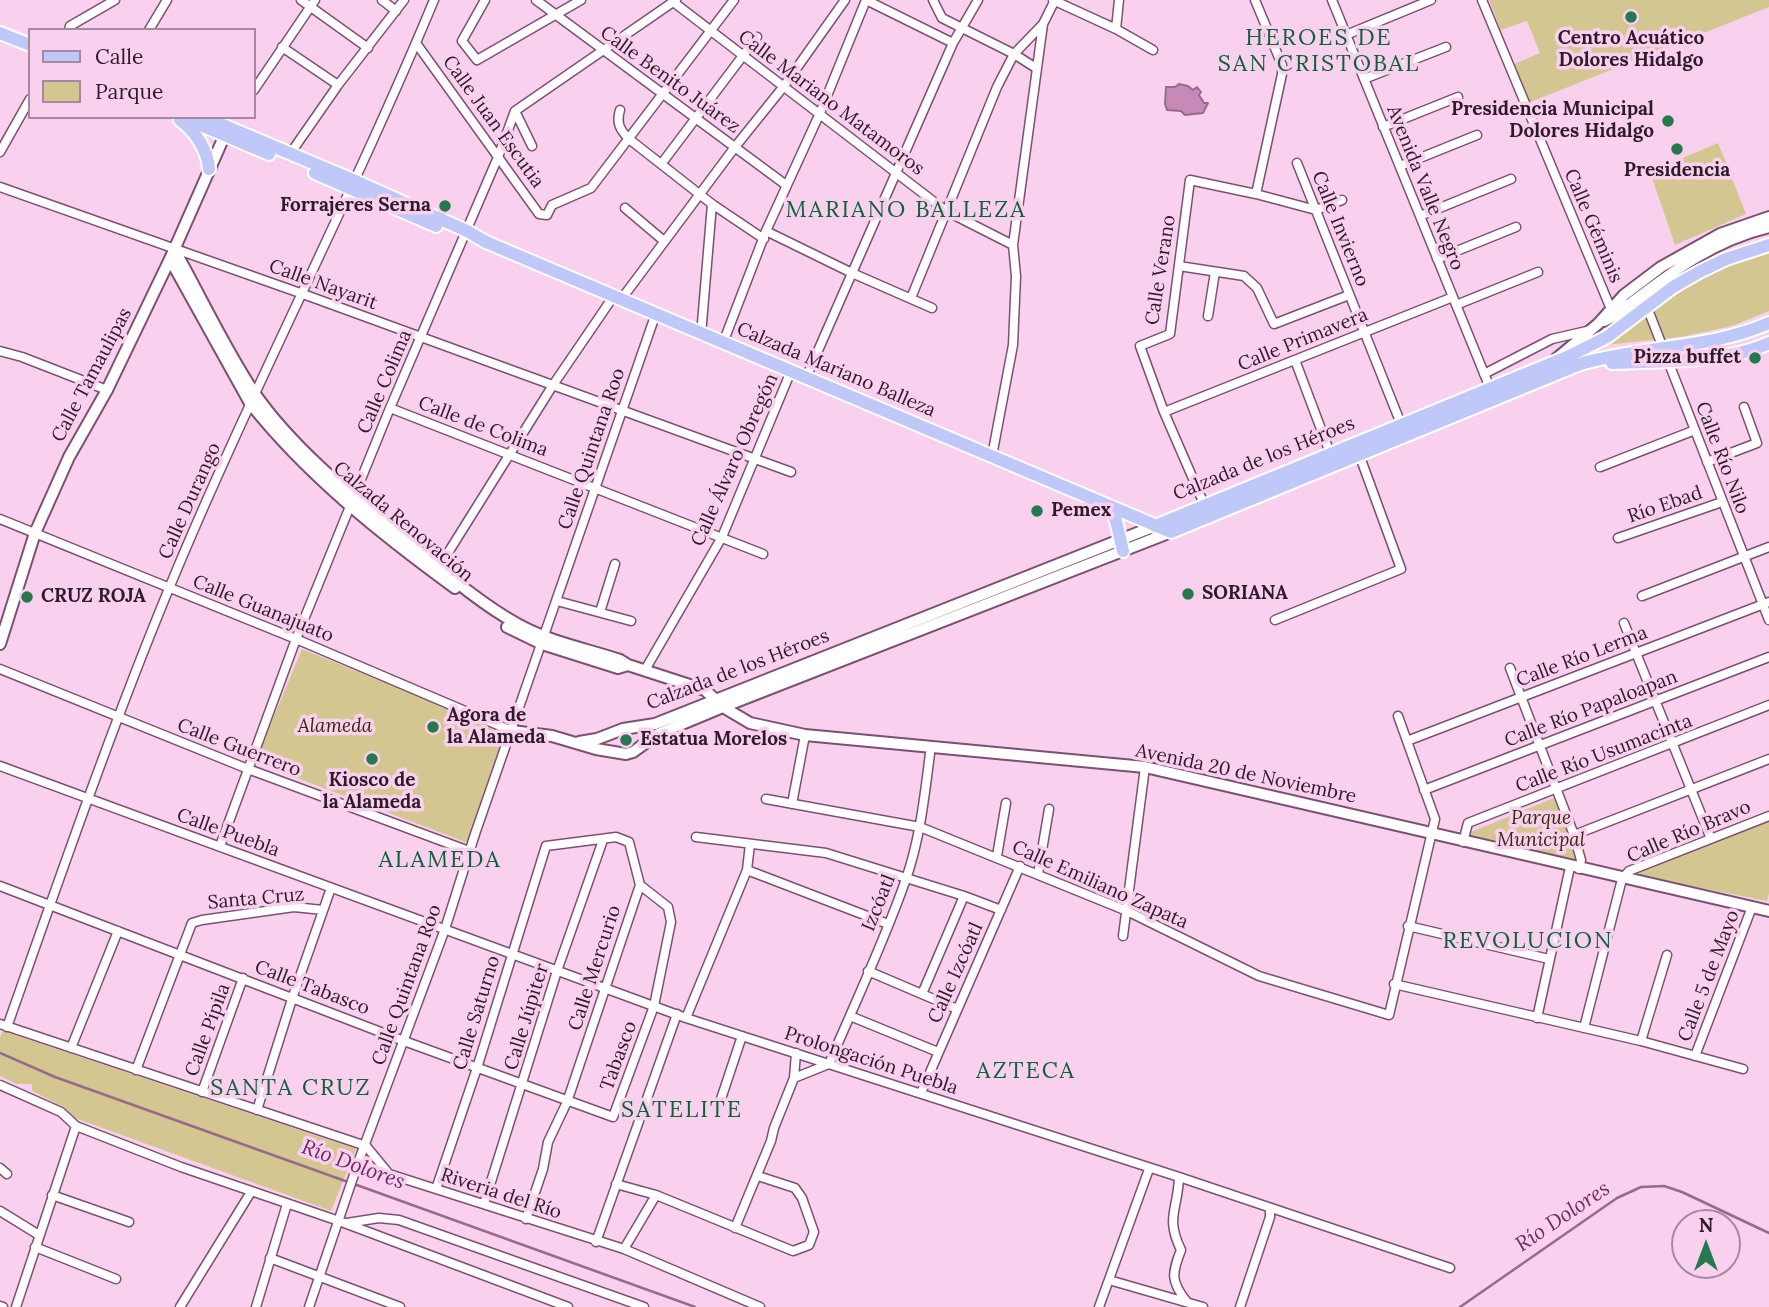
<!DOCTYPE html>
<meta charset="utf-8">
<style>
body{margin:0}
#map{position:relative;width:1769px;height:1307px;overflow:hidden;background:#fad0ef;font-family:Lora,serif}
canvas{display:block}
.legend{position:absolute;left:28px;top:28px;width:228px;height:91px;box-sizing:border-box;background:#fad0ef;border:2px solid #a888a0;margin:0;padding:9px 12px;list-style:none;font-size:21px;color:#2e1b2a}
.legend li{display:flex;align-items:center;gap:14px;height:35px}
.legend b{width:35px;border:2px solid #a888a0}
.north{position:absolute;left:1671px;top:1209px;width:70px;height:70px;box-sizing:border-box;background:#fad0ef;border:2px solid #a888a0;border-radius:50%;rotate:0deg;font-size:19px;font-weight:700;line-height:28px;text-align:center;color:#2e1b2a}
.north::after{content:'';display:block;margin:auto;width:24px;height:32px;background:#25794c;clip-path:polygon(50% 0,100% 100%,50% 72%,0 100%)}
</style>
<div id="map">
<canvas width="1769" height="1307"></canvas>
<ul class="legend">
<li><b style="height:9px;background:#bfc8f8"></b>Calle</li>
<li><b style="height:19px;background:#d3c690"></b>Parque</li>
</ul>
<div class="north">N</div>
</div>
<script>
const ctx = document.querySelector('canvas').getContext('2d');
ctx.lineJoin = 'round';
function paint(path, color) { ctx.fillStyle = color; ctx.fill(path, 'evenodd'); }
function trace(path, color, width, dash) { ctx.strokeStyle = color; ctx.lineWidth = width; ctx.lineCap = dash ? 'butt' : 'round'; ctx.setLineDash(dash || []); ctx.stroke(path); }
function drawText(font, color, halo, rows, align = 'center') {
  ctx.font = font + ' Lora,serif'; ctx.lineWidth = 7; ctx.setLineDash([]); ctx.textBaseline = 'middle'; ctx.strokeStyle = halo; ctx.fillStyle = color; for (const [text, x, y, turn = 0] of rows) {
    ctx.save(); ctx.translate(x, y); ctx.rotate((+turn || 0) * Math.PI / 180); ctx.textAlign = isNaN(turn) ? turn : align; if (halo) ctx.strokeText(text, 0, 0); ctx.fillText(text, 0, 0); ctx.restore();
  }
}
const green = new Path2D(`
 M1489 0H1769V7L1528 103 1512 65 1540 53 1527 21 1501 30Z
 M1718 143 1746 214 1675 245 1650 172Z
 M1769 248V311L1732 326 1681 337 1614 344 1572 357 1728 261Z
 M302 649 507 732 468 843 255 762Z
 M1554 798 1578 854 1576 864 1468 839 1471 832Z
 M1769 821V893L1767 901 1640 876V872Z
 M3 1031 356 1149 331 1211 75 1118 66 1108 32 1091V1084H17L0 1076V1037Z`);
const water = new Path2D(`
 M1179 84 1188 86 1193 90 1197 87 1201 92 1199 95 1204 103H1208L1203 113 1185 115 1181 111 1167 110 1165 104 1166 87H1175Z`);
const stream = new Path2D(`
 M0 1053 55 1077 348 1182
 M354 1184 695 1307
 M1460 1307 1617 1198 1641 1187 1664 1186 1682 1192 1769 1233`);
const minor = new Path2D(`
 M301 0 368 48
 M382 0 396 11
 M485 0 462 41 477 60 581 0
 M536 0 786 185
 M933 0 942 18 1014 54 1036 68
 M1053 0 1116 29 1153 50
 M1255 0 1282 65V74L1256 194
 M1332 0 1490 388
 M1482 0 1613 314
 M672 1 946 211 1013 245
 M1116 29 1119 0
 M69 30 70 26 115 0
 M149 30 167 0
 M1346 35 1431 0
 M416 43 539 214 547 215 552 205 591 188 734 0
 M282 47 338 85
 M1364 79 1446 47
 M254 90 315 0
 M620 110C616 123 620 130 629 139L712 204 764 239
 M515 111 532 146
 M1383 127 1458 97
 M0 152 30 99
 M290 154 338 85 404 0
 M662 163 757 37
 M1297 163 1401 424
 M1400 166 1477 135
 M0 187 303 294 791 472
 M625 208 664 241
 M1420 216 1511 179
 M766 231 852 273 932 308
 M1437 259 1516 227
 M1179 266 1244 276 1257 288 1274 324 1349 295
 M911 298 997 87 1014 54 1043 24 1055 0
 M620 301 735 147 784 86 845 0
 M1456 305 1538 272
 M1647 307 1769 620
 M1208 316 1215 272
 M701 335 712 204
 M723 343 766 231 820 113 866 0 953 43
 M0 351 22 357 107 390
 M1295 360 1330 453
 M1484 374 1552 339 1591 330
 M806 378 953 43 978 0
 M390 408 763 554
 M1164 412 1453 297
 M992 456 1013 345 1016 276 1013 245 1043 24
 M1707 462 1757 443 1744 407
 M1600 467 1695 430
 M1204 504 1164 412 1140 346 1170 334 1190 180 1256 194 1316 210 1342 200
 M0 519 296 639 512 731
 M1618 538 1722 502
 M436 572 553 385 613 297
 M1642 596 1769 547
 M557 601 631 621
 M600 612 615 564
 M1275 620 1401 569 1359 454
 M1624 623 1711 839
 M1510 668 1574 835 1581 860 1579 869
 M0 669 248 769 469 851
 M645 670 722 537 791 371
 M1407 741 1769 602
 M0 766 686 1018 1179 1177 1450 1268
 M1424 790 1769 657
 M766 799 920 827 1127 911 1259 976 1389 1015 1435 819 1398 716
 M792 804 805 735
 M1574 835 1769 759
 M696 837 826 853 964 896 1001 910
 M1463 842 1468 823 1769 705
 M220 846 296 639 390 408 498 157 515 111 676 0
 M997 856 1006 803
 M747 870 888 924
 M1038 874 1049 809
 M0 886 404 1041 613 1117 654 1006 671 922 668 907 640 885
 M1408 926 1549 959
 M1123 936 1145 767
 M868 971 957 1009
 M1394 984 1641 1041 1743 1069
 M922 994 964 896
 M850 1016 938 1052
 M686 1018 747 870 750 844
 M1537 1018 1570 867
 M0 1024 366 1146 389 1174 624 1249 760 1307
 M7 1027C59 880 110 731 170 586 252 388 352 198 434 0
 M1584 1028 1622 879 1629 871 1769 816
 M1641 1041 1667 955
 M71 1048 118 931
 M1695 1056 1752 907
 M136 1070 192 923 202 920 294 907 323 910
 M794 1078 829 1064C855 1003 884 942 906 879 921 836 925 791 931 746
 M0 1085 61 1112 76 1126 181 1167 339 1221 568 1307
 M202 1092 243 978
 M921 1093 1020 866
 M721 1099 742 1036
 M257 1110 293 996 331 888
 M0 1168 7 1174
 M1179 1177C1178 1210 1165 1217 1181 1250 1172 1273 1170 1281 1187 1302
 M616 1184 656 1195 793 1251 809 1245 814 1232 802 1198 795 1188 758 1176
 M436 1189 477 1068 546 846 616 837 629 842 640 885 567 1102 548 1142 543 1169 526 1219
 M52 1195 129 1222
 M484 1204 557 971 603 840
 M0 1211 39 1235
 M347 1223 379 1218 399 1220 644 1307
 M735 1228 771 1141 774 1128 794 1078 796 1053
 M596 1242 677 1014
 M35 1247 116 1279
 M624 1249 656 1195
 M270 1258 400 1307
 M1109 1280 1203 1307
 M0 1306 3 1307
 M16 1307 76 1126
 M180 1307 251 1192
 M256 1307 287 1204
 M309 1307 359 1160 445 929 475 834 655 316
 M1099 1307 1149 1169
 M1240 1307 1270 1217V1209`);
const tertiary = new Path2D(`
 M174 249C200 295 226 351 255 394 295 451 355 498 408 542 443 571 479 603 519 625 550 642 587 649 620 660L628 665 705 690 723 707 750 723 805 735 1145 767 1769 911
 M170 259 250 403C307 475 381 534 455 588
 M1604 321 1614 316C1663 279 1708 241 1769 227
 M1556 359 1598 324 1624 295 1661 267 1720 234 1769 217
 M507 627 542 644 618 668 628 665
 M0 644 35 533 69 457 107 390 170 259 227 130
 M512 731 552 736 596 749 626 754 633 752 658 734 723 707 1171 532
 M579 742 597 739 623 729 655 724 1155 526`);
const primary = new Path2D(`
 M0 33 30 45
 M182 117 269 154
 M204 117 353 180 467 231 486 242 1171 532 1580 364C1642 346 1710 349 1769 323
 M180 120C195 131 208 150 209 169
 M315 173 436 226
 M1612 363C1658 361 1728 363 1769 343
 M1110 506 1116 521 1123 551
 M1155 526 1567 357 1607 337 1673 287 1699 272 1726 259 1769 245`);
const markers = [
 [1631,17,7,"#25794c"],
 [1668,121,7,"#25794c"],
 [1677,149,7,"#25794c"],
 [445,206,7,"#25794c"],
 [1755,358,7,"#25794c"],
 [1037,511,7,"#25794c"],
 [1188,594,7,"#25794c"],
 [27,597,7,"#25794c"],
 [433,727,7,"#25794c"],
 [626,740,7,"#25794c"],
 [372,759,7,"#25794c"]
];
const poiNames = [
 ["Centro Acuático",1631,39,"center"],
 ["Dolores Hidalgo",1631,61,"center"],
 ["Presidencia Municipal",1654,110,"right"],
 ["Dolores Hidalgo",1654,132,"right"],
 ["Presidencia",1677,171,"center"],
 ["Forrajeres Serna",431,206,"right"],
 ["Pizza buffet",1741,358,"right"],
 ["Pemex",1051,511],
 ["SORIANA",1202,594],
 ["CRUZ ROJA",41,597],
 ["Agora de",447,716],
 ["la Alameda",447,738],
 ["Estatua Morelos",640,740],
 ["Kiosco de",372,781,"center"],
 ["la Alameda",372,803,"center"]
];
const streetNames = [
 ["Calle Benito Juárez",670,80,36],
 ["Calle Mariano Matamoros",831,103,37],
 ["Calle Juan Escutia",493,122,54],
 ["Avenida Valle Negro",1425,188,68],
 ["Calle Géminis",1593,226,67],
 ["Calle Invierno",1340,229,68],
 ["Calle Verano",1161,270,-81],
 ["Calle Nayarit",323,285,20],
 ["Calle Primavera",1303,340,-22],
 ["Calzada Mariano Balleza",836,370,23],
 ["Calle Tamaulipas",92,375,-62],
 ["Calle Colima",385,382,-67],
 ["Calle de Colima",483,427,21],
 ["Calle Quintana Roo",592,449,-71],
 ["Calle Río Nilo",1722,458,69],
 ["Calzada de los Héroes",1264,459,-22],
 ["Calle Álvaro Obregón",735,460,-66],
 ["Calle Durango",190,501,-66],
 ["Río Ebad",1665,505,-19],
 ["Calzada Renovación",403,522,40],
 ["Calle Guanajuato",263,609,22],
 ["Calle Río Lerma",1582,657,-21],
 ["Calzada de los Héroes",738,670,-21],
 ["Calle Río Papaloapan",1591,709,-21],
 ["Calle Guerrero",239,748,21],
 ["Calle Río Usumacinta",1604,754,-21],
 ["Avenida 20 de Noviembre",1246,774,12],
 ["Calle Río Bravo",1689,832,-23],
 ["Calle Puebla",228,833,20],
 ["Calle Emiliano Zapata",1100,885,24],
 ["Santa Cruz",256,899,-5],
 ["Izcóatl",879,903,-68],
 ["Calle Mercurio",595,968,-72],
 ["Calle Izcóatl",956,973,-66],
 ["Calle 5 de Mayo",1709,976,-69],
 ["Calle Quintana Roo",407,985,-70],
 ["Calle Tabasco",312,988,21],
 ["Calle Saturno",477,1013,-73],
 ["Calle Júpiter",527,1017,-73],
 ["Calle Pípila",208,1030,-70],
 ["Tabasco",619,1056,-70],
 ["Prolongación Puebla",871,1061,18],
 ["Riveria del Río",501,1194,18]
];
const parkNames = [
 ["Alameda",335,727],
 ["Parque",1541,819],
 ["Municipal",1541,841]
];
const waterNames = [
 ["Río Dolores",353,1165,20],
 ["Río Dolores",1563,1217,-34]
];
const quarterNames = [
 ["HEROES DE",1319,38],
 ["SAN CRISTOBAL",1319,64],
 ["MARIANO BALLEZA",906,210],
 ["ALAMEDA",440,860],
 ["REVOLUCION",1528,941],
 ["AZTECA",1026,1071],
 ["SANTA CRUZ",291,1088],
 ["SATELITE",682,1110]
];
paint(green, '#d3c690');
paint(water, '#c78ab8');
trace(water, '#99698d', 2);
trace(stream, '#99698d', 2.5);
trace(minor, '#7c5072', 11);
trace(tertiary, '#7c5072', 14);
trace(primary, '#fff', 16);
trace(minor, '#fff', 8);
trace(tertiary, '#fff', 10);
trace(primary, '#bfc8f8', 12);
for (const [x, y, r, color] of markers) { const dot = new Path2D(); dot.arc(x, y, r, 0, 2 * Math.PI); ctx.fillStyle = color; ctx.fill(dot); trace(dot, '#fad0ef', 2.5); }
drawText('bold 19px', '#2e1b2a', '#fad0ef', poiNames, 'left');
drawText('19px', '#2e1b2a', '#fad0ef', streetNames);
drawText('italic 19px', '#342c0b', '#fad0ef', parkNames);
drawText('italic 21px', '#712964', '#fad0ef', waterNames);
ctx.letterSpacing = '2px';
drawText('23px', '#106139', '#fad0ef', quarterNames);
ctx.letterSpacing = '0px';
</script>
